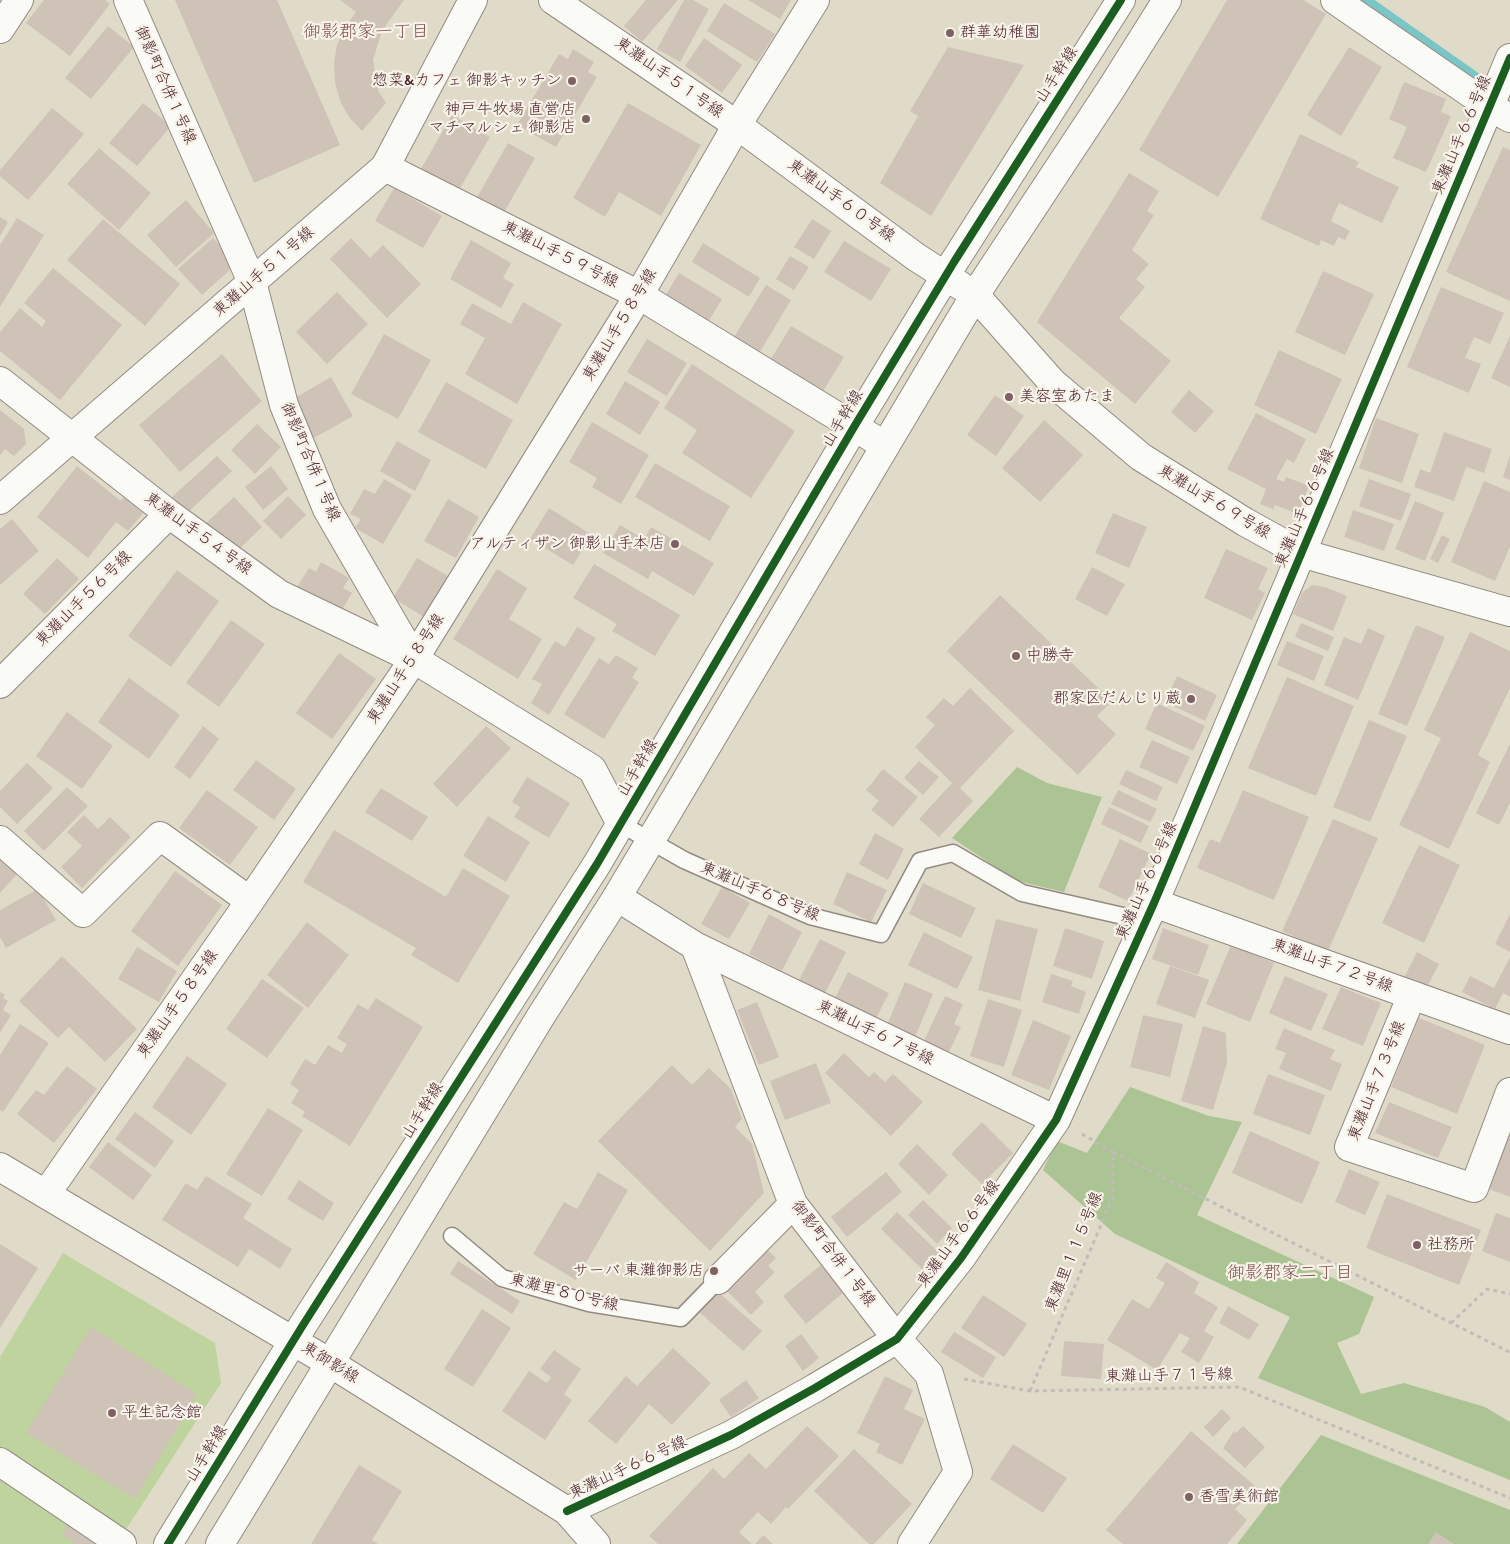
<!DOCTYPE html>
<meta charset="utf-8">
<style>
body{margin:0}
canvas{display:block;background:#e0dbc9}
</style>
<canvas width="1510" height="1544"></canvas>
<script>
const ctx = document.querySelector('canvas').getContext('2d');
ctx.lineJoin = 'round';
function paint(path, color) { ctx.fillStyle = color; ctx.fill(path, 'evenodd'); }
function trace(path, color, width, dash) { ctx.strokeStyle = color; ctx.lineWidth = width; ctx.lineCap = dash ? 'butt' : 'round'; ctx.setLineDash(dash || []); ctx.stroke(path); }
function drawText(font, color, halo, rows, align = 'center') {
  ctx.font = font + ' Itim,"Klee One",sans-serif'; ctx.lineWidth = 4.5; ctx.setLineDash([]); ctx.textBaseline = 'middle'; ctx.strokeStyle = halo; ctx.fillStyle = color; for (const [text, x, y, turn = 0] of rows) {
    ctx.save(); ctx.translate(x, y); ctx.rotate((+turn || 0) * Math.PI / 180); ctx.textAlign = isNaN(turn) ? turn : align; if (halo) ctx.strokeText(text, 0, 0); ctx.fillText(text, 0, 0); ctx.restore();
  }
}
const green = new Path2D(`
 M63 1253 215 1343 221 1383 125 1531 0 1451V1357Z
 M0 1470 103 1544H0Z`);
const forest = new Path2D(`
 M1017 767 1047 783 1102 797 1064 892 1017 881 952 838Z
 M1130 1087 1209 1116 1242 1122 1197 1215 1374 1297 1359 1334 1337 1343 1361 1394 1404 1383 1485 1407 1510 1422V1480L1258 1378 1290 1317 1115 1234 1043 1170 1057 1141 1087 1153Z
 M1321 1435 1510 1510V1544H1237Z`);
const stream = new Path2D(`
 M1366 0 1484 83`);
const building = new Path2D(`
 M44 0H105L110 4 70 56 26 23Z
 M175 0H277L340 145 254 183Z
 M340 0H404L382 31 373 60 378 90 386 103 362 131 349 117 340 101 335 82 334 63 337 45 345 27 356 12Z
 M646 0H678L642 42 624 26Z
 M684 0H693L709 9 680 62 657 49Z
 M748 0H791L780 19Z
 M1227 0H1303L1326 14 1218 197 1139 150Z
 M724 3 775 34 757 62 707 31Z
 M108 26 134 47 91 99 65 78Z
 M704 38 742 65 722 93 685 66Z
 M948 47 1024 65 931 216 880 183 918 116 910 111Z
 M1349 47 1382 67 1341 136 1307 115Z
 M573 49 594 62 588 72 597 77 556 147 517 125 559 54 568 59Z
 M1404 82 1446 99 1441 112 1451 116 1426 172 1393 158 1407 127 1389 119Z
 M143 103 171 126 137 166 109 143Z
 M628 103 701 145 661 216 619 192 605 217 573 198Z
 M52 108 84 134 28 200 0 176V170Z
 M452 115 490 137 456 195 418 174Z
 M1300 134 1359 162 1356 167 1399 187 1382 223 1339 203 1331 221 1350 231 1345 240 1338 237 1334 246 1321 240 1319 246 1260 219Z
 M508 143 535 158 503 214 476 199Z
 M1503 147 1510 150V301L1446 272Z
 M99 148 151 193 119 230 67 184Z
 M1129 173 1159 191 1147 211 1154 215 1132 250 1149 264 1136 279 1145 287 1119 318 1171 361 1135 404 1037 322Z
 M394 188 442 216 423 248 375 221Z
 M186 200 214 233 176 267 147 235Z
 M0 217 8 222 0 236Z
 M17 218 44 235 0 307V245Z
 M103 219 180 284 145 326 67 260Z
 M812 219 831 231 814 259 794 247Z
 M213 238 232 258 231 269 202 295 178 269Z
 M351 238 370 258 383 245 421 284 387 318 330 259Z
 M471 240 511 263 503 278 514 284 501 308 450 279Z
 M844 241 891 269 871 301 824 272Z
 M703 243 760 278 749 297 692 262Z
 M790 256 809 267 794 290 776 279Z
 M53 268 122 325 60 400 0 351V332L20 308 42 327 46 321 24 303Z
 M1323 271 1374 294 1345 355 1295 332Z
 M679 273 722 299 705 327 662 301Z
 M766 285 791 300 758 355 732 340Z
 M1441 287 1504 313 1490 344 1474 337 1465 358 1481 364 1469 393 1407 367Z
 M337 292 368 324 327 364 296 332Z
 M523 302 562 324 517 404 465 374 485 338 460 324 472 303 511 324Z
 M791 326 844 357 823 391 771 359Z
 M384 334 431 360 398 419 351 394Z
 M1510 336V387L1491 378Z
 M647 339 687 363 667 396 627 372Z
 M1279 350 1342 379 1316 434 1254 405Z
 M222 354 262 401 180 472 139 425Z
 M692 364 795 431 751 498 682 453 697 430 664 408Z
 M331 377 353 416 314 438 293 399Z
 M625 381 660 402 640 435 606 414Z
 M446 382 513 420 486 469 418 432Z
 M1189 390 1214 411 1195 433 1171 412Z
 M995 395 1024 416 996 456 967 435Z
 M0 410 24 429 26 444 14 456 5 449 0 455Z
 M1256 413 1306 439 1294 463 1287 459 1276 479 1284 482 1286 477 1309 486 1298 514 1275 505 1273 509 1260 504 1266 489 1227 469Z
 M1376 418 1419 434 1402 483 1359 468Z
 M1044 420 1083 455 1040 502 1002 468Z
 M592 422 649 455 621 504 592 487 597 478 569 462Z
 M257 424 281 447 255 474 231 450Z
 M1444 432 1492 449 1484 473 1466 467 1454 501 1414 487 1420 469 1430 473Z
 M397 441 431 460 415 491 380 471Z
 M1510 455V480L1503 477Z
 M217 456 232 471 186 514 171 498Z
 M655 463 730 506 710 541 635 497Z
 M77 466 121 501 124 497 143 513 128 531 116 522 88 558 37 517Z
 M271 466 288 489 263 510 245 487Z
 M384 479 412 495 383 544 355 528 361 519 350 514 364 489 375 494Z
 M1369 479 1411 494 1401 521 1359 506Z
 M1484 481 1510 492V547L1495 581 1451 562Z
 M288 496 306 515 281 539 263 521Z
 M234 497 262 527 234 554 205 524Z
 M448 499 479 517 456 558 424 541Z
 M1415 501 1444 513 1425 561 1395 549Z
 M549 508 592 535 573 565 530 539Z
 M1353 510 1394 524 1384 551 1344 537Z
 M1113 513 1147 527 1129 568 1095 553Z
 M12 519 39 551 0 585V529Z
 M620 525 644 539 651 527 714 563 694 596 652 571 648 579 603 553Z
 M1442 535 1450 539 1438 563 1430 559Z
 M1226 549 1268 568 1258 589 1265 593 1252 620 1204 598Z
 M57 558 79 579 45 614 23 594Z
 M417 558 448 576 424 617 393 598Z
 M321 562 349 578 343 588 352 593 339 615 296 589 309 568 316 572Z
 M594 564 680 615 655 656 612 631 617 624 573 598Z
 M1092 567 1125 584 1107 616 1075 599Z
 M497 569 527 588 509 619 542 639 518 679 453 639Z
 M177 570 219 601 171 667 128 636Z
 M1312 585 1325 587 1347 596 1333 631 1293 614 1302 593Z
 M1000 595 1112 701 1097 716 1116 734 1078 775 947 651Z
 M231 620 265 644 219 707 186 683Z
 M1301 623 1334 637 1328 651 1295 637Z
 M1416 625 1445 637 1407 726 1378 714Z
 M577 627 596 638 549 715 531 703 542 684 532 679 555 641 565 647Z
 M1368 628 1385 636 1358 700 1324 685 1344 637 1361 644Z
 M1470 632 1510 651V688L1478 755 1490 762 1449 849 1399 825 1441 738 1424 730Z
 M1287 641 1324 656 1314 681 1277 665Z
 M339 653 376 679 332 739 296 713Z
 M616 655 638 668 632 678 639 682 604 739 564 714 599 658 609 664Z
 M1177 676 1217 695 1205 721 1165 702Z
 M1287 677 1354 706 1316 796 1248 768Z
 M129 678 180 715 149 759 98 722Z
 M970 688 1014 731 960 788 973 801 939 837 919 819 952 783 915 747 935 725 926 717 944 698 953 706Z
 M1157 703 1205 726 1193 751 1145 729Z
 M67 712 113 746 82 789 36 756Z
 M1369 720 1407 736 1370 822 1333 807Z
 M203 726 219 739 190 779 174 767Z
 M486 726 511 748 457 807 433 784Z
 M1152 740 1190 757 1177 784 1139 767Z
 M1510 744V803L1499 825 1476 813Z
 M256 760 296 789 274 820 233 790Z
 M919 761 939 777 923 795 904 778Z
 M27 763 53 788 17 824 0 807V791Z
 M883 769 918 797 893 827 871 810 879 801 866 790Z
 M1126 770 1163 787 1156 801 1119 784Z
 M527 777 570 803 549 838 514 817 520 807 512 802Z
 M67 787 88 806 44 851 24 831Z
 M381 788 428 817 412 841 365 812Z
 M207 790 258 827 230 865 179 828Z
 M1118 790 1157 809 1150 822 1111 804Z
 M1243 790 1309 817 1274 900 1197 868 1210 839 1220 843Z
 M1109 807 1149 826 1141 843 1101 824Z
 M84 815 98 829 110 817 131 837 82 888 61 867 82 846 67 832Z
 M488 816 530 842 506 882 463 856Z
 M1333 819 1378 838 1328 951 1282 931Z
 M334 830 446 897 463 868 510 896 458 983 411 955 416 948 303 882Z
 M875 833 904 849 888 880 859 864Z
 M1120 839 1151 854 1128 901 1098 887Z
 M1419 845 1460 865 1424 943 1382 923Z
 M1 857 18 873 0 893V859Z
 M175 871 222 905 178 966 131 931Z
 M847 872 887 890 871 922 833 904Z
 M923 883 976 908 961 938 909 914Z
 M722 887 750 903 729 939 701 924Z
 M38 889 56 920 6 948 0 937V910Z
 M769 914 802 932 782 971 749 954Z
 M1510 914V952L1495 944Z
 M996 919 1038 929 1020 1001 978 990Z
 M307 922 349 955 308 1008 267 975Z
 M1065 928 1104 941 1092 979 1053 966Z
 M1163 928 1209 945 1198 975 1152 959Z
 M924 932 973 957 957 989 908 965Z
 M820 939 846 952 825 993 799 980Z
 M1231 945 1274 963 1250 1022 1206 1004Z
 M137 947 177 971 159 1002 118 979Z
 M1417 952 1439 964 1426 989 1404 978Z
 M62 956 137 1029 105 1062 69 1027 58 1038 19 1001Z
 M1510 957V997L1503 993 1495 1009 1462 992 1470 976 1494 988Z
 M1170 966 1209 980 1195 1018 1156 1004Z
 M848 972 889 993 874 1022 833 1002Z
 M1051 974 1073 981 1071 986 1086 992 1079 1014 1042 1002Z
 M1285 976 1328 994 1311 1031 1269 1013Z
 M262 979 304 1008 267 1058 226 1029Z
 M905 982 933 994 915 1037 887 1025Z
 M1341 987 1381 1003 1363 1046 1322 1029Z
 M0 992 5 995 3 998 8 1001 3 1010 11 1015 0 1033Z
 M945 996 963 1004 954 1024 961 1027 947 1056 922 1045Z
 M376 998 423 1027 350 1146 302 1116 305 1112 291 1103 299 1090 290 1084 305 1059 315 1065 328 1045 342 1053 347 1044 337 1038 358 1004 368 1010Z
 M988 999 1022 1010 1004 1067 970 1056Z
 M757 1002 779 1057 759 1065 737 1010Z
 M1143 1015 1183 1024 1170 1077 1130 1067Z
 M1419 1018 1485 1045 1457 1114 1391 1087Z
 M1033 1020 1071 1036 1049 1090 1011 1075Z
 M20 1024 49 1043 3 1112 0 1110V1055Z
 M1203 1026 1226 1033 1227 1063 1213 1110 1181 1101Z
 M1284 1028 1335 1050 1330 1059 1342 1064 1331 1091 1279 1069 1286 1053 1275 1049Z
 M844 1053 869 1077 874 1072 885 1082 893 1074 923 1102 891 1136 825 1073Z
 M187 1056 227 1084 191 1135 152 1107Z
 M816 1063 831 1103 785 1120 770 1081Z
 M672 1065 692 1085 709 1068 731 1089 742 1119 735 1127 752 1144 764 1193 710 1251 598 1141Z
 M67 1066 97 1089 54 1143 17 1114 36 1090 44 1095Z
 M1268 1074 1325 1095 1310 1135 1253 1114Z
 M1389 1102 1452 1127 1438 1158 1375 1133Z
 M268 1108 303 1130 262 1196 226 1174Z
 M135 1112 174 1141 155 1168 115 1139Z
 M982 1122 1013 1153 982 1184 951 1154Z
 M1510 1128V1197L1487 1188Z
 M1250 1131 1320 1162 1302 1204 1232 1173Z
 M108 1142 152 1175 133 1200 89 1167Z
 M917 1144 948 1175 929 1195 898 1164Z
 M1349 1169 1380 1182 1365 1215 1335 1202Z
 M598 1172 628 1190 576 1280 533 1254 564 1202 577 1209Z
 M886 1172 902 1192 847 1237 831 1217Z
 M206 1176 252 1204 243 1218 292 1249 280 1269 249 1249 238 1267 162 1220 186 1183 197 1190Z
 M299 1180 334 1203 323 1221 287 1199Z
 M1387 1194 1481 1230 1459 1285 1366 1248Z
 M923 1200 952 1228 937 1244 908 1215Z
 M897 1212 939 1253 923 1270 881 1229Z
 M1496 1213 1510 1218V1262L1482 1251Z
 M0 1244 38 1268 0 1328Z
 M762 1245 776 1258 768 1266 775 1272 755 1292 764 1302 751 1315 722 1286Z
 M458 1261 520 1301 512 1314 450 1274Z
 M1166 1262 1199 1282 1194 1293 1218 1307 1204 1331 1214 1337 1199 1363 1181 1352 1190 1338 1180 1333 1157 1370 1107 1340 1132 1299 1149 1309 1165 1283 1156 1278Z
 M821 1265 843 1293 806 1324 783 1296Z
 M716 1290 762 1331 743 1351 698 1311Z
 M983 1295 1027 1324 1004 1357 961 1328Z
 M1228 1306 1259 1324 1249 1340 1219 1323Z
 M482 1309 511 1328 473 1387 444 1369Z
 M91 1327 197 1394 135 1499 26 1433Z
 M954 1332 996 1357 983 1378 941 1352Z
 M801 1334 819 1358 803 1371 785 1346Z
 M1064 1341 1104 1344 1101 1379 1061 1376Z
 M673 1348 711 1383 672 1425 649 1404 616 1444 588 1421 626 1376 637 1386Z
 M554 1350 581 1369 564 1394 572 1400 545 1440 502 1411 529 1371 547 1383 551 1377 540 1369Z
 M885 1376 913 1390 904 1409 925 1419 902 1465 876 1452 880 1444 857 1433Z
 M746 1380 759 1398 731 1417 719 1400Z
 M1222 1409 1231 1418 1213 1437 1204 1427Z
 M807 1426 839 1456 788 1509 786 1507 771 1524 758 1512 739 1532 752 1544H658L649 1536 713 1468 724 1479 749 1453 766 1469Z
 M1243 1426 1265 1447 1245 1468 1223 1448 1234 1431 1236 1433Z
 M1191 1431 1255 1486 1235 1509 1247 1520 1227 1544H1123L1106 1530Z
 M1013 1444 1067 1478 1043 1513 990 1479Z
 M854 1449 912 1504 874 1544H869L814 1491Z
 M359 1465 402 1491 372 1540 378 1544H311Z
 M70 1520 96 1540 93 1544H75L63 1535Z
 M1436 1532 1454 1544H1428Z
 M763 1535 773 1544H755Z`);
const path = new Path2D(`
 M1113 1152 1509 1352
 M1451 1323 1487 1289 1510 1294
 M964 1379 1030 1391 1239 1387 1510 1498
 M1030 1391 1113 1197V1152L1082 1134`);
const lane = new Path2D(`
 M621 824 684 860 810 916 881 934 920 861 953 853 1022 893 1145 921
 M452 1236 502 1278 589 1303 681 1318 718 1280`);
const street = new Path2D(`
 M128 0 252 282 284 405 327 509 414 659 592 769 621 824
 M1335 0 1489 106 1510 118
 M0 29 19 0
 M385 167 639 295 884 445
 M975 295 1053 383 1141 457 1245 522 1301 553 1510 612
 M0 381 169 514 279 594 414 659
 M0 500 385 167 473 0
 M0 684 169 514
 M0 840 83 913 160 836 250 901
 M617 897 695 946 793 1204 897 1339 929 1374 958 1472 912 1544
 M1154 903 1510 1030
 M695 946 1056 1120
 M1412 995 1349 1147 1474 1188 1510 1092
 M46 1194 250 901 414 659 639 295 737 125 815 0
 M718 1280 793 1204
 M330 1363 567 1511 596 1544
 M0 1462 122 1544
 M567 1511 731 1435 815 1388 897 1339 961 1258 1056 1120 1154 903 1510 58`);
const secondary = new Path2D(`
 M553 0 737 125 916 257 961 286
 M0 1167 330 1363
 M168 1544 303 1325 597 864 854 427 954 262 1121 0
 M220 1544 541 1016 617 897 975 295 1111 89 1167 0`);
const cycleway = new Path2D(`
 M567 1511 731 1435 815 1388 897 1339 961 1258 1056 1120 1154 903 1510 58
 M168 1544 303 1325 597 864 854 427 954 262 1121 0`);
const markers = [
 [950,33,5,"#7e6162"],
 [572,81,5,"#7e6162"],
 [586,119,5,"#7e6162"],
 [1009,397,5,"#7e6162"],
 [675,544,5,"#7e6162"],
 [1016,656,5,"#7e6162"],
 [1191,699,5,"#7e6162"],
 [1417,1245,5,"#7e6162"],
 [714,1271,5,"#7e6162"],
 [112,1413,5,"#7e6162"],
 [1189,1497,5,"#7e6162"]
];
const poiNames = [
 ["群華幼稚園",960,33],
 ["惣菜&カフェ 御影キッチン",562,81,"right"],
 ["神戸牛牧場 直営店",576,110,"right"],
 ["マチマルシェ 御影店",576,128,"right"],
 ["美容室あたま",1019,397],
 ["アルティザン 御影山手本店",665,544,"right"],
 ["中勝寺",1026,656],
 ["郡家区だんじり蔵",1181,699,"right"],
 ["社務所",1427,1245],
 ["サーバ 東灘御影店",704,1271,"right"],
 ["平生記念館",122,1413],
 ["香雪美術館",1199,1497]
];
const streetNames = [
 ["山手幹線",1057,75,-57],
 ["東灘山手５１号線",669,78,35],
 ["御影町合併１号線",165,85,66],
 ["東灘山手６６号線",1462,135,-67],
 ["東灘山手６０号線",841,201,36],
 ["東灘山手５９号線",560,255,27],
 ["東灘山手５１号線",264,272,-41],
 ["東灘山手５８号線",620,325,-59],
 ["山手幹線",843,419,-59],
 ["御影町合併１号線",310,462,67],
 ["東灘山手６９号線",1214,502,31],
 ["東灘山手６６号線",1305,508,-67],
 ["東灘山手５４号線",198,534,36],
 ["東灘山手５６号線",84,599,-45],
 ["東灘山手５８号線",406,669,-57],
 ["山手幹線",638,768,-60],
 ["東灘山手６６号線",1147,881,-66],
 ["東灘山手６８号線",760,892,23],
 ["東灘山手７２号線",1332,966,20],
 ["東灘山手５８号線",178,1004,-55],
 ["東灘山手６７号線",875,1033,26],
 ["東灘山手７３号線",1377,1081,-68],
 ["山手幹線",423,1111,-58],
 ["東灘山手６６号線",959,1234,-54],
 ["東灘里１１５号線",1074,1252,-68],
 ["御影町合併１号線",833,1254,53],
 ["東灘里８０号線",564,1293,14],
 ["東御影線",330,1363,32],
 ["東灘山手７１号線",1169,1376,-1],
 ["山手幹線",207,1454,-58],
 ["東灘山手６６号線",628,1468,-25]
];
const neighbourhoodNames = [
 ["御影郡家一丁目",366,32],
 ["御影郡家二丁目",1290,1273]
];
paint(green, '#bed39d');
paint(forest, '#acc394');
trace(stream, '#7ac5c6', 10);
paint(building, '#cfc2b6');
trace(lane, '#948a83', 19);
trace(street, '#948a83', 30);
trace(secondary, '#948a83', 30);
trace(path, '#c1bcba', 3, [4, 4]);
trace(lane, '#fafaf7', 16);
trace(street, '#fafaf7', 28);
trace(secondary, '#fafaf7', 28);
trace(cycleway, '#1b5e20', 8);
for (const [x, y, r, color] of markers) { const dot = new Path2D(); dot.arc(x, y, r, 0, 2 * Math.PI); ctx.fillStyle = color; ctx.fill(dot); trace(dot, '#f7f3e8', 2); }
drawText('16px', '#4a1f2b', '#f7f3e8', poiNames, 'left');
drawText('16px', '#4a1f2b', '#f7f3e8', streetNames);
drawText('18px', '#805352', '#f7f3e8', neighbourhoodNames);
</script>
